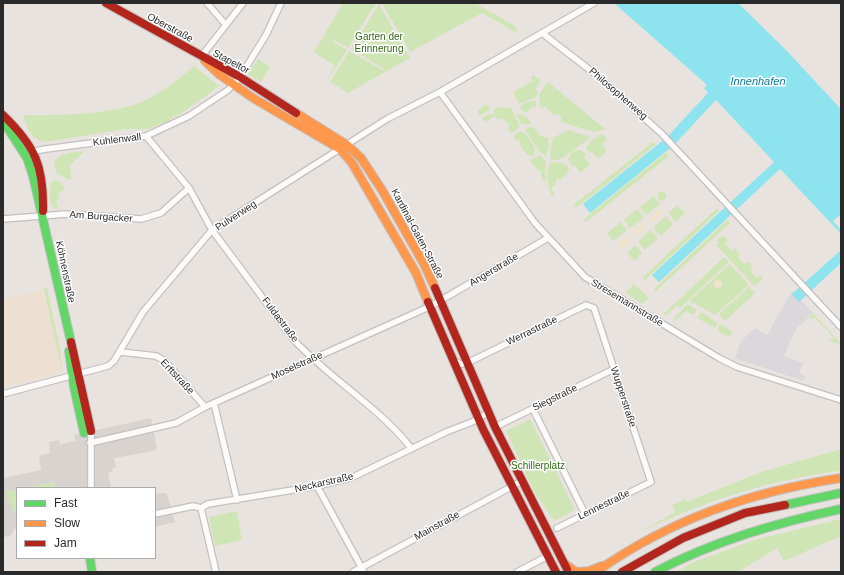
<!DOCTYPE html>
<meta charset="utf-8">
<style>
body{margin:0}
#map{position:relative;width:844px;height:575px;overflow:hidden;background:#e9e3df;font-family:Arial,sans-serif}
canvas{display:block}
.frame{position:absolute;inset:0;border:4px solid #2a2a2a;pointer-events:none}
.legend{position:absolute;left:16px;top:487px;width:140px;height:72px;box-sizing:border-box;background:#fff;border:1px solid #aaa;margin:0;padding:5px 7px;list-style:none;font-size:12px;color:#2a2a2a}
.legend li{display:flex;align-items:center;gap:8px;height:20px}
.legend b{width:20px;border:1px solid #aaa}
</style>
<div id="map">
<canvas width="844" height="575"></canvas>
<div class="frame"></div>
<ul class="legend">
<li><b style="height:5px;background:#63d668"></b>Fast</li>
<li><b style="height:5px;background:#ff974d"></b>Slow</li>
<li><b style="height:5px;background:#b3261e"></b>Jam</li>
</ul>
</div>
<script>
const ctx = document.querySelector('canvas').getContext('2d');
ctx.lineJoin = 'round';
function paint(path, color) { ctx.fillStyle = color; ctx.fill(path, 'evenodd'); }
function trace(path, color, width, dash) { ctx.strokeStyle = color; ctx.lineWidth = width; ctx.lineCap = dash ? 'butt' : 'round'; ctx.setLineDash(dash || []); ctx.stroke(path); }
function drawText(font, color, halo, rows, align = 'center') {
  ctx.font = font + ' Arial,sans-serif'; ctx.lineWidth = 3; ctx.setLineDash([]); ctx.textBaseline = 'middle'; ctx.strokeStyle = halo; ctx.fillStyle = color; for (const [text, x, y, turn = 0] of rows) {
    ctx.save(); ctx.translate(x, y); ctx.rotate((+turn || 0) * Math.PI / 180); ctx.textAlign = isNaN(turn) ? turn : align; if (halo) ctx.strokeText(text, 0, 0); ctx.fillText(text, 0, 0); ctx.restore();
  }
}
const industrial = new Path2D(`
 M792 291 813 313 796 329 784 356 803 363 799 373 805 376 803 381 735 358 741 341 755 328 767 335Z`);
const education = new Path2D(`
 M47 288 63 368 57 374 3 388V295L4 299Z`);
const green = new Path2D(`
 M343 3H376L348 48 334 40 333 42 347 50 319 94 335 66 314 52Z
 M382 3H475L515 26 518 32 517 33 482 13 410 52Z
 M379 4 410 58 348 93 330 82 349 51 383 70 384 69 351 49Z
 M258 59 270 67 261 82 248 74Z
 M194 66 219 86C198 102 176 119 151 128 142 131 130 128 120 130 95 133 70 139 44 142 31 139 26 127 23 115 55 116 119 114 146 100 164 91 179 79 194 66Z
 M533 75 541 81 535 89 538 91 536 97 519 104 513 92 533 81 531 77Z
 M548 82 605 129 604 130 594 132 561 122V117L558 114 553 115 546 107 540 108 539 94Z
 M530 101H536V108L532 107 526 113 520 109 521 105Z
 M487 104 490 109 480 116 477 111Z
 M499 107 511 108 520 126 511 134 508 128 510 126 502 118 498 120 495 116 485 122 482 118 490 113 492 115 495 114 493 110Z
 M520 114 528 118 532 124H522L516 115Z
 M534 127 539 135 548 138 549 147 546 156 540 152 525 130 526 128Z
 M568 130 591 137 563 158 551 161 550 151 553 138Z
 M520 131C527 133 536 146 535 154L531 157 529 154 527 155 519 144 521 142 519 140 517 141 513 136Z
 M601 134 605 136 607 140 602 144 607 151 598 159 592 152 589 153 586 148 592 140Z
 M653 142 656 144 576 208 573 205Z
 M580 150 587 155 584 157 590 164 580 173 575 165 572 167 568 159 573 151Z
 M85 151 69 166 71 171V180L57 174 54 164C58 151 74 153 85 151Z
 M666 153 669 156 586 222 584 219Z
 M540 155 546 162 545 183 540 175 542 174 540 170 538 171 530 160Z
 M560 162 565 164 570 169 567 171 568 173 560 180 558 178 556 180V183L551 188 555 196 553 197C548 190 545 172 550 163Z
 M56 180 62 183 65 190 58 193 60 199 56 200 58 209H55C48 204 48 187 53 181Z
 M657.5 196a4.5 4.5 0 1 1 9 0a4.5 4.5 0 1 1-9 0Z
 M654 196 660 204 646 215 640 207Z
 M677 205 685 213 676 222 669 213Z
 M717 208 719 211 645 280 643 277Z
 M637 209 644 217 630 228 624 220Z
 M666 216 673 224 661 236 653 228Z
 M727 220 730 223 656 291 654 289Z
 M621 222 627 230 613 241 607 233Z
 M650 230 658 238 645 250 638 242Z
 M723 235 728 240 725 243 732 251 735 248 740 254 738 257 744 264 748 262 753 267 750 270 757 278 760 275 763 278 754 286 716 245 719 242 717 240Z
 M635 245 642 253 634 261 627 253Z
 M724 257 729 262 680 308 677 305 666 316 662 313 666 312Z
 M730 264 749 285 715 315 694 303 691 304 692 301 688 302Z
 M634 284 649 298 643 304 625 293Z
 M749 287 755 293 725 321 719 314Z
 M47 288 60 349 62 371 44 289Z
 M687 304 697 310 694 315 686 311 675 321 673 320Z
 M701 312 718 323 715 328 697 318Z
 M813 313 841 344 828 341 834 338 815 318 809 319Z
 M720 324 733 332 728 337 717 330Z
 M530 419 575 510 554 521 534 491 506 431Z
 M841 449V471C828 472 815 475 802 477 745 488 692 507 640 532L675 512 672 505 685 499 686 502 761 472Z
 M54 482 55 488H34V486Z
 M17 490V518H16L5 492Z
 M237 511 242 540 215 546 209 517Z
 M841 519V536L784 561 777 548 738 572H676L694 562 754 540Z`);
const sand = new Path2D(`
 M660 209 663 213 652 223 649 218Z
 M644 222 648 227 636 236 632 231Z
 M627 235 632 241 624 249 618 243Z
 M713.5 284a4.5 4.5 0 1 1 9 0a4.5 4.5 0 1 1-9 0Z`);
const plaza = new Path2D(`
 M151 418 157 448 154 451 114 458 116 467 112 468 113 471 108 473 111 488H55L54 482 34 486V488H17V490L5 492 17 518V526L10 536 3 537V478L41 470 39 457 41 455 50 453 49 442 59 440 60 445 61 444 74 441 75 442 74 435Z
 M163 493 167 494 175 522 155 527V494Z`);
const water = new Path2D(`
 M614 3H738L784 48 841 109V234L780 169 659 282 652 275 774 162 716 100 674 145 590 213 583 204 666 138 708 93 704 88 707 85Z
 M841 250V263L799 302 792 294Z`);
const pier = new Path2D(`
 M841 214V230L833 221Z`);
const street = new Path2D(`
 M207 3 226 25
 M542 33 599 77 662 134 841 327
 M201 57 243 3
 M440 92 535 223 585 277 719 358 737 367 841 400
 M146 136 189 188 212 230 294 340C330 379 378 406 411 448
 M31 154 35 151 46 149 146 136 189 116 228 90 240 77 266 35 281 3
 M3 219 66 214 141 219 161 213 189 188
 M121 352 156 356 165 361 205 407
 M454 361 461 364 467 363 586 305 594 308 651 482 557 528
 M3 394 108 366 114 361 143 312 212 230 387 119 440 92 594 3
 M214 403 237 500
 M533 409 585 514
 M495 427 614 369
 M91 431V488
 M90 443 176 423 205 407 431 306 548 238
 M317 486 364 572
 M201 508 208 504 317 486 353 477 446 432 472 422 489 412
 M201 508 216 572
 M155 514 193 506 201 508
 M353 572 522 481
 M517 572 548 556`);
const fast = new Path2D(`
 M3 121 27 158 33 176 71 342
 M69 351 74 387 84 433
 M785 505 841 493
 M90 558 92 572
 M655 572C714 541 776 523 841 509`);
const slow = new Path2D(`
 M205 61 220 75 253 98 340 149 352 163 416 273 428 302
 M296 113 347 145 361 158 382 190 424 264 435 288
 M565 564 576 572 589 571 602 566
 M596 572C671 519 750 492 841 478`);
const jam = new Path2D(`
 M106 3 240 77 296 113
 M3 115C35 146 44 166 43 211
 M435 288 495 427 567 569
 M428 302 483 429 556 572
 M71 342 91 431
 M622 572 683 538 745 513 785 505`);
const streetNames = [
 ["Oberstraße",170,28,28],
 ["Stapeltor",231,62,28],
 ["Philosophenweg",618,94,41],
 ["Kuhlenwall",117,140,-7],
 ["Pulverweg",236,216,-33],
 ["Am Burgacker",101,217,4],
 ["Kardinal-Galen-Straße",417,234,62],
 ["Angerstraße",494,270,-31],
 ["Köhnenstraße",65,272,78],
 ["Stresemannstraße",627,303,31],
 ["Fuldastraße",280,320,53],
 ["Werrastraße",532,331,-26],
 ["Moselstraße",297,366,-24],
 ["Erftstraße",177,377,47],
 ["Wupperstraße",623,397,72],
 ["Siegstraße",555,398,-26],
 ["Neckarstraße",324,483,-13],
 ["Lennestraße",604,505,-26],
 ["Mainstraße",437,526,-29]
];
const parkNames = [
 ["Garten der",379,37],
 ["Erinnerung",379,49],
 ["Schillerplatz",538,466]
];
const waterNames = [
 ["Innenhafen",758,82]
];
paint(industrial, '#dbd8db');
paint(education, '#ede0d3');
paint(green, '#d0e5b5');
paint(sand, '#efe4cb');
paint(plaza, '#d9d3cf');
paint(water, '#8de4ef');
paint(pier, '#e9e3df');
trace(street, '#c2c1c1', 8);
trace(fast, '#c2c1c1', 10);
trace(slow, '#c2c1c1', 10);
trace(jam, '#c2c1c1', 10);
trace(street, '#fcfbfa', 5.5);
trace(fast, '#63d668', 8);
trace(slow, '#ff974d', 8);
trace(jam, '#b3261e', 8);
drawText('10px', '#2a2a2a', '#fff', streetNames);
drawText('10px', '#336b15', '#fff', parkNames);
drawText('italic 11px', '#067c9c', '#fff', waterNames);
</script>
